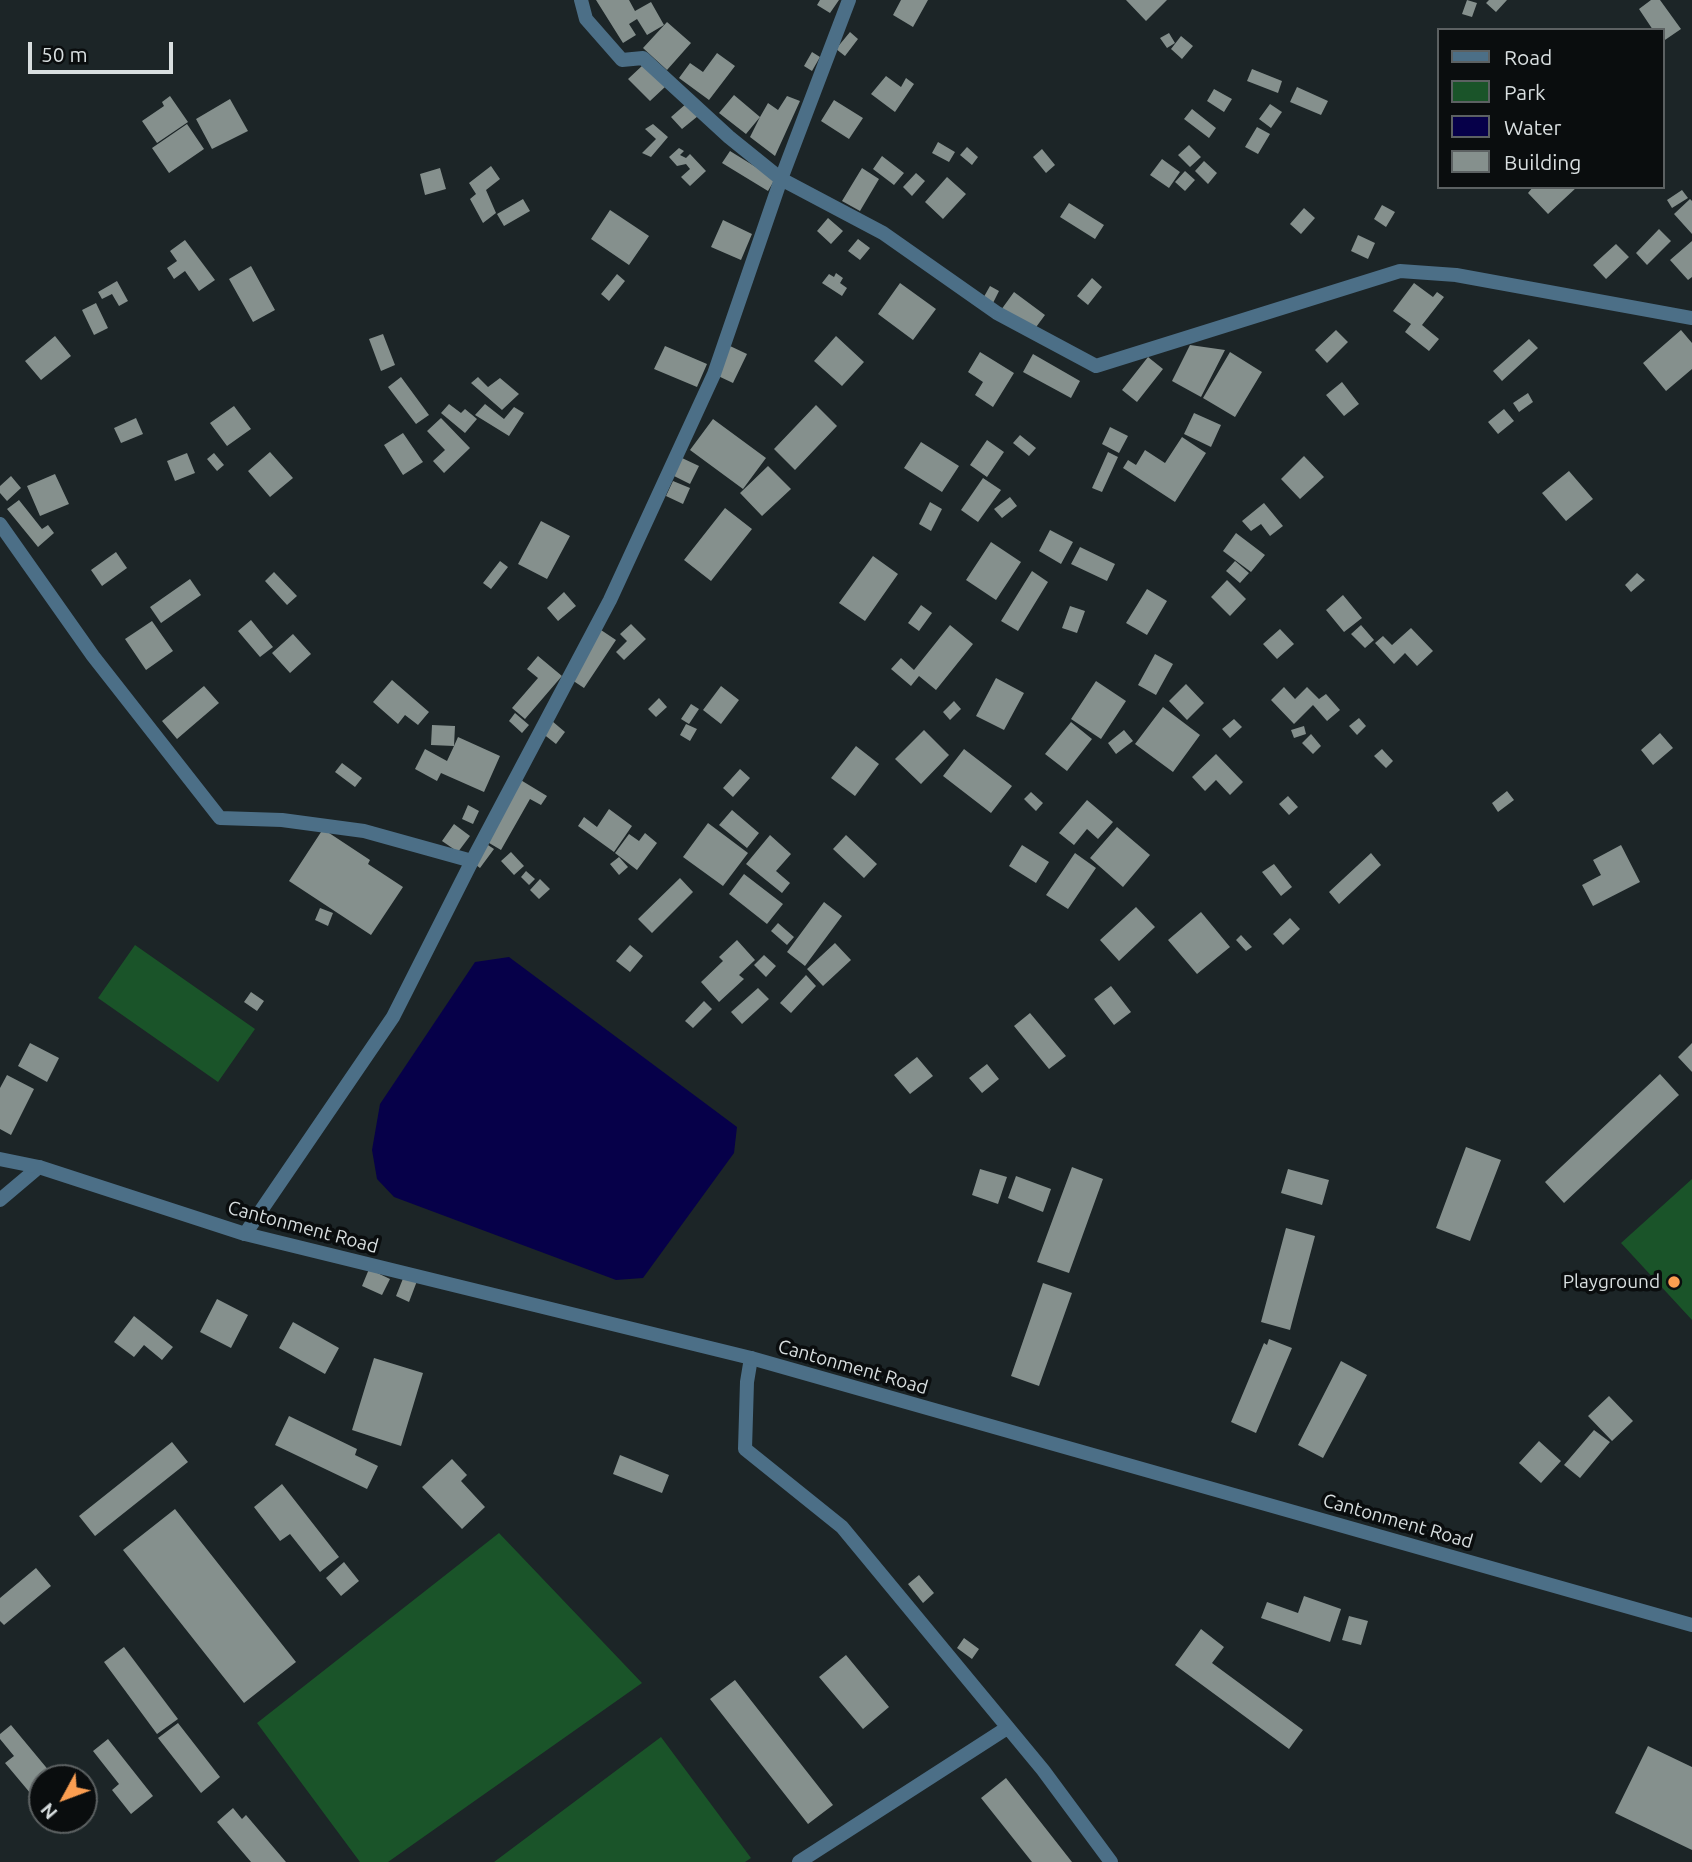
<!DOCTYPE html>
<style>
body{margin:0}
#map{position:relative;width:1692px;height:1862px;overflow:hidden;background:#1c2527;font-family:Ubuntu,sans-serif}
canvas{display:block}
.legend{position:absolute;left:1437px;top:28px;width:228px;height:161px;box-sizing:border-box;background:#0a0d0e;border:2px solid #5c6162;margin:0;padding:9px 12px;list-style:none;font-size:21px;color:#d8dedf}
.legend li{display:flex;align-items:center;gap:14px;height:35px}
.legend b{width:35px;border:2px solid #5c6162}
.north{position:absolute;left:28px;top:1764px;width:70px;height:70px;box-sizing:border-box;background:#0a0d0e;border:2px solid #5c6162;border-radius:50%;rotate:229deg;font-size:19px;font-weight:700;line-height:28px;text-align:center;color:#d8dedf}
.north::after{content:'';display:block;margin:auto;width:24px;height:32px;background:#fb9e51;clip-path:polygon(50% 0,100% 100%,50% 72%,0 100%)}
.scale{position:absolute;left:28px;top:42px;width:145px;height:32px;box-sizing:border-box;border:4px solid #d8dedf;border-top:0;padding-left:9px;font-size:21px;line-height:24px;white-space:nowrap;color:#d8dedf;-webkit-text-stroke:5px #0a0d0e;paint-order:stroke}
</style>
<div id="map">
<canvas width="1692" height="1862"></canvas>
<ul class="legend">
<li><b style="height:9px;background:#4c6f87"></b>Road</li>
<li><b style="height:19px;background:#1a5429"></b>Park</li>
<li><b style="height:19px;background:#060049"></b>Water</li>
<li><b style="height:19px;background:#85908d"></b>Building</li>
</ul>
<div class="north">N</div>
<div class="scale">50 m</div>
</div>
<script>
const ctx = document.querySelector('canvas').getContext('2d');
ctx.lineJoin = 'round';
function paint(path, color) { ctx.fillStyle = color; ctx.fill(path, 'evenodd'); }
function trace(path, color, width, dash) { ctx.strokeStyle = color; ctx.lineWidth = width; ctx.lineCap = dash ? 'butt' : 'round'; ctx.setLineDash(dash || []); ctx.stroke(path); }
function drawText(font, color, halo, rows, align = 'center') {
  ctx.font = font + ' Ubuntu,sans-serif'; ctx.lineWidth = 7; ctx.setLineDash([]); ctx.textBaseline = 'middle'; ctx.strokeStyle = halo; ctx.fillStyle = color; for (const [text, x, y, turn = 0] of rows) {
    ctx.save(); ctx.translate(x, y); ctx.rotate((+turn || 0) * Math.PI / 180); ctx.textAlign = isNaN(turn) ? turn : align; if (halo) ctx.strokeText(text, 0, 0); ctx.fillText(text, 0, 0); ctx.restore();
  }
}
const green = new Path2D(`
 M135 945 255 1029 218 1082 98 998Z
 M1692 1179V1320L1621 1243Z
 M499 1533 642 1683 388 1862H360L257 1723Z
 M661 1737 751 1858 745 1862H494Z`);
const water = new Path2D(`
 M509 957 737 1127 734 1153 643 1278 616 1280 394 1197 377 1179 372 1150 380 1104 475 962Z`);
const building = new Path2D(`
 M596 0H629L635 11 651 2 664 25 647 35 637 19 629 24 636 35 623 43Z
 M820 0H839L830 13 817 5Z
 M901 0H928L913 27 893 15Z
 M1126 0H1167L1146 21Z
 M1467 0 1477 3 1472 17 1462 14Z
 M1489 0H1507L1496 12 1486 3Z
 M1651 0H1660L1681 29 1662 42V30H1653L1639 9Z
 M667 22 691 43 667 70 643 48Z
 M850 32 858 39 845 56 836 49Z
 M1169 33 1175 43 1167 48 1160 38Z
 M1181 36 1193 46 1182 59 1171 49Z
 M812 52 820 57 812 71 804 66Z
 M717 53 735 66 709 100 679 78 690 63 703 72Z
 M643 65 665 87 650 101 628 79Z
 M1252 69 1282 81 1278 93 1247 81Z
 M886 76 901 87 906 78 914 84 895 112 871 94Z
 M1297 87 1328 101 1321 115 1290 102Z
 M1214 89 1232 99 1224 112 1207 101Z
 M734 95 760 117 768 103 778 110 787 96 800 101 775 156 750 137 760 117 746 134 719 113Z
 M170 96 188 122 157 143 142 121 164 106 162 102Z
 M230 99 248 131 212 149 196 119Z
 M834 100 863 118 849 139 821 121Z
 M687 103 698 116 682 129 671 117Z
 M1270 104 1282 112 1271 128 1259 119Z
 M1192 109 1216 128 1209 138 1184 119Z
 M187 124 204 149 169 173 152 148Z
 M653 124 668 137 651 157 642 153 656 139 645 129Z
 M1257 127 1270 134 1258 154 1245 147Z
 M938 142 955 152 949 162 932 153Z
 M1189 145 1201 157 1190 167 1178 155Z
 M967 147 978 157 972 165 960 155Z
 M679 148 684 151 680 155 686 158 690 154 706 171 690 186 681 177 690 169 686 164 677 166 669 157Z
 M1042 149 1055 165 1046 173 1033 157Z
 M730 151 775 179 768 191 722 163Z
 M882 156 904 173 894 185 873 169Z
 M1162 159 1180 172 1169 188 1150 175Z
 M1204 161 1217 173 1208 184 1195 171Z
 M491 166 500 179 486 190 496 213 483 223 470 199 476 194 469 183Z
 M440 168 446 189 425 195 420 174Z
 M862 168 879 179 860 211 842 201Z
 M1185 171 1195 180 1185 191 1175 182Z
 M916 173 925 181 912 196 903 187Z
 M947 177 966 194 943 219 925 202Z
 M1533 187H1577L1548 214 1528 193Z
 M1682 190 1688 198 1672 208 1667 200Z
 M523 199 530 211 504 226 497 214Z
 M1690 199 1692 201V234L1674 214Z
 M1069 203 1104 225 1095 239 1060 217Z
 M1382 205 1395 212 1386 227 1374 219Z
 M1304 208 1315 218 1301 234 1290 224Z
 M610 210 649 236 629 265 591 239Z
 M828 218 843 231 831 244 817 231Z
 M723 220 752 234 741 260 711 247Z
 M1659 229 1671 241 1647 265 1636 253Z
 M1358 235 1375 243 1368 259 1351 251Z
 M858 239 870 248 860 260 848 251Z
 M185 240 215 280 199 291 185 271 174 279 167 268 177 261 170 251Z
 M1692 241V277L1688 280 1670 260Z
 M1616 244 1629 257 1606 279 1593 265Z
 M251 266 275 310 253 322 229 279Z
 M836 273 843 278 840 283 847 288 842 296 822 283 829 274 834 277Z
 M617 274 625 281 609 301 601 294Z
 M1092 278 1102 287 1088 305 1077 296Z
 M117 281 128 301 119 306 112 294 102 299 98 292Z
 M900 283 936 309 913 340 878 314Z
 M1414 283 1433 297 1437 292 1444 297 1422 325 1439 339 1429 351 1405 332 1411 324 1393 311Z
 M990 286 999 291 991 307 981 302Z
 M1014 292 1045 315 1031 334 1001 310Z
 M96 303 108 328 94 335 82 310Z
 M1336 330 1348 342 1327 363 1315 350Z
 M1681 330 1692 343V369L1666 391 1643 363Z
 M383 334 395 365 381 371 369 339Z
 M55 336 71 356 41 380 25 361Z
 M836 336 864 362 842 386 814 361Z
 M1529 339 1538 348 1502 381 1493 371Z
 M1190 345 1225 350 1201 397 1172 381Z
 M665 346 707 364 697 387 654 369Z
 M730 346 747 354 733 383 716 375Z
 M980 352 1014 373 993 407 975 395 983 382 968 372Z
 M1230 352 1262 372 1235 417 1203 398Z
 M1033 354 1080 381 1071 398 1023 372Z
 M1148 357 1163 369 1137 402 1122 390Z
 M401 377 429 415 416 424 388 387Z
 M478 377 488 387 500 378 519 394 502 410 471 383Z
 M1342 382 1359 404 1344 416 1326 395Z
 M1528 393 1533 402 1519 412 1513 403Z
 M449 404 461 413 465 409 477 419 465 433 441 413Z
 M485 404 504 419 514 407 524 413 509 436 475 415Z
 M816 405 837 426 795 470 774 449Z
 M234 406 251 429 227 446 210 423Z
 M1504 409 1514 421 1498 434 1488 422Z
 M1194 413 1221 425 1211 447 1184 434Z
 M136 418 143 434 121 443 114 428Z
 M441 418 470 448 444 473 433 461 445 450 427 431Z
 M713 419 766 458 743 489 690 450Z
 M1110 427 1128 436 1119 453 1102 444Z
 M403 433 423 462 403 475 384 445Z
 M1020 435 1036 448 1029 456 1013 443Z
 M1182 437 1206 453 1175 502 1123 468 1128 460 1136 465 1145 450 1165 463Z
 M987 440 1004 452 987 477 970 465Z
 M921 442 959 466 942 492 904 468Z
 M270 452 293 478 270 497 248 471Z
 M1108 452 1118 457 1102 492 1092 488Z
 M187 453 195 473 175 481 167 461Z
 M214 453 224 465 217 471 207 459Z
 M1304 456 1324 477 1300 499 1281 479Z
 M682 458 699 466 690 484 674 476Z
 M768 466 791 489 762 516 740 493Z
 M1569 471 1593 499 1566 521 1542 493Z
 M55 474 69 504 40 516 27 486Z
 M11 476 21 488 7 501 0 493V486Z
 M983 478 1001 490 978 522 961 510Z
 M673 481 690 488 683 504 666 496Z
 M1010 497 1017 506 1002 518 994 509Z
 M19 500 42 529 48 525 54 533 38 547 7 509Z
 M930 502 942 509 931 531 919 524Z
 M1264 503 1283 526 1270 536 1261 524 1251 531 1242 521Z
 M725 508 752 529 711 581 684 560Z
 M541 521 570 536 547 579 518 564Z
 M1050 530 1073 542 1061 564 1039 551Z
 M1236 533 1265 555 1251 572 1223 551Z
 M991 542 1021 562 996 600 966 580Z
 M1080 547 1115 564 1107 581 1071 564Z
 M116 552 127 568 102 586 91 570Z
 M873 556 898 574 865 621 839 603Z
 M500 561 508 567 491 589 483 583Z
 M1235 561 1249 573 1240 583 1226 571Z
 M1032 571 1048 582 1018 631 1001 621Z
 M274 572 297 596 287 605 265 581Z
 M1637 573 1645 580 1631 592 1625 585Z
 M190 579 201 595 161 623 150 607Z
 M1227 580 1246 599 1230 616 1211 597Z
 M1147 589 1167 601 1147 635 1126 623Z
 M564 592 576 606 558 621 547 608Z
 M1343 595 1362 618 1344 632 1326 610Z
 M921 605 932 613 919 631 908 623Z
 M1070 606 1085 611 1077 633 1062 628Z
 M251 620 273 647 260 657 238 631Z
 M152 621 173 651 146 670 125 639Z
 M631 624 646 639 624 660 616 652 627 641 620 634Z
 M950 625 973 644 936 690 919 676 911 686 891 669 901 658 914 670Z
 M1361 625 1374 640 1365 648 1351 634Z
 M1411 628 1433 651 1417 666 1405 653 1394 664 1375 643 1383 636 1392 645Z
 M1280 629 1294 644 1277 659 1263 644Z
 M601 630 616 640 584 688 569 678Z
 M293 634 311 654 290 673 272 653Z
 M1155 654 1173 664 1156 695 1138 685Z
 M538 656 562 676 525 719 512 708 538 678 527 669Z
 M996 678 1024 693 1004 730 976 716Z
 M392 680 429 712 418 725 405 715 398 724 373 702Z
 M1096 681 1126 701 1101 739 1071 719Z
 M1186 684 1204 703 1187 720 1169 701Z
 M204 686 219 703 177 739 162 721Z
 M721 686 739 700 721 724 703 710Z
 M1284 687 1295 699 1307 687 1319 699 1326 694 1340 710 1327 721 1313 705 1294 724 1271 700Z
 M659 698 667 707 656 717 648 709Z
 M954 701 961 709 950 720 943 712Z
 M691 704 699 709 689 724 681 719Z
 M1163 707 1200 735 1173 772 1135 744Z
 M515 713 529 725 522 733 509 721Z
 M1359 718 1366 726 1357 735 1349 726Z
 M1234 719 1242 727 1230 738 1222 729Z
 M552 721 565 732 556 744 542 733Z
 M1071 722 1092 739 1067 771 1045 754Z
 M686 724 697 729 690 741 680 735Z
 M432 725 455 726 454 746 458 737 500 756 484 792 441 773 437 781 415 769 425 749 447 761 454 746 431 745Z
 M1304 726 1306 734 1294 738 1291 730Z
 M924 730 949 755 921 784 895 759Z
 M1124 730 1133 741 1116 754 1108 743Z
 M1660 733 1673 748 1653 765 1641 750Z
 M1311 734 1321 746 1313 754 1302 743Z
 M856 746 879 764 855 796 831 778Z
 M964 749 1012 786 991 813 943 776Z
 M1382 749 1393 761 1386 768 1374 756Z
 M1216 754 1243 782 1230 795 1216 780 1205 791 1192 777Z
 M342 763 362 778 355 787 335 772Z
 M740 769 750 778 733 797 723 788Z
 M519 779 547 796 541 805 530 799 501 850 484 840Z
 M1507 791 1514 800 1498 812 1492 803Z
 M1031 792 1043 803 1036 811 1024 799Z
 M1288 796 1298 807 1289 815 1279 804Z
 M1087 800 1113 822 1098 839 1087 829 1074 845 1059 833Z
 M468 805 479 811 473 824 462 819Z
 M609 809 632 826 614 852 578 826 584 817 597 827Z
 M732 810 759 833 747 848 719 825Z
 M708 823 748 853 723 886 683 857Z
 M454 824 470 836 458 852 442 841Z
 M1117 827 1150 855 1123 887 1090 858Z
 M323 829 370 860 368 864 403 887 371 935 289 881Z
 M645 833 657 843 637 870 615 853 629 834 639 841Z
 M770 835 791 854 776 871 790 883 782 893 746 864Z
 M846 835 877 864 864 878 833 849Z
 M485 843 494 849 480 868 472 862Z
 M1022 845 1049 862 1036 883 1009 866Z
 M1621 845 1640 882 1593 906 1582 885 1601 875 1593 860Z
 M511 852 524 866 514 875 501 861Z
 M1075 853 1096 868 1068 909 1046 895Z
 M1371 853 1381 865 1339 904 1329 892Z
 M619 857 628 867 619 875 610 864Z
 M1274 864 1292 887 1281 896 1262 872Z
 M526 871 535 879 529 885 521 877Z
 M744 874 783 904 767 924 729 894Z
 M680 878 693 892 652 933 638 919Z
 M540 879 550 889 539 899 530 890Z
 M824 902 842 916 805 966 787 952Z
 M1136 907 1155 927 1119 961 1100 940Z
 M320 908 333 913 328 926 315 920Z
 M1201 912 1230 947 1197 974 1168 940Z
 M1290 918 1300 929 1283 945 1273 934Z
 M778 923 794 937 787 945 771 931Z
 M1241 935 1252 947 1246 951 1236 940Z
 M737 940 755 960 739 975 744 979 719 1002 701 982 723 961 719 957Z
 M835 943 851 960 823 986 807 969Z
 M630 945 643 956 630 972 616 961Z
 M764 955 776 966 766 977 754 965Z
 M806 975 816 986 791 1013 780 1003Z
 M1111 986 1131 1012 1114 1025 1094 999Z
 M758 988 769 999 742 1024 731 1012Z
 M251 992 264 1001 257 1011 244 1002Z
 M704 1001 712 1009 693 1028 685 1021Z
 M1030 1013 1066 1056 1049 1069 1014 1026Z
 M30 1043 59 1058 47 1082 18 1066Z
 M1692 1043V1072L1678 1057Z
 M917 1057 933 1076 910 1094 894 1075Z
 M987 1064 999 1079 982 1093 969 1078Z
 M1660 1074 1679 1095 1564 1203 1545 1182Z
 M7 1075 34 1089 11 1135 0 1129V1088Z
 M1466 1147 1501 1160 1470 1241 1436 1228Z
 M1072 1167 1103 1179 1069 1273 1037 1262Z
 M980 1169 1007 1177 998 1204 972 1195Z
 M1288 1169 1329 1180 1322 1205 1281 1193Z
 M1016 1176 1051 1189 1043 1212 1008 1198Z
 M1286 1228 1315 1236 1290 1330 1261 1322Z
 M369 1269 390 1279 382 1295 362 1286Z
 M404 1276 417 1281 409 1302 396 1296Z
 M1043 1283 1072 1293 1039 1386 1011 1376Z
 M217 1299 248 1315 231 1348 200 1332Z
 M134 1316 173 1347 162 1360 144 1345 134 1357 114 1342Z
 M293 1322 339 1348 325 1374 279 1348Z
 M1269 1339 1292 1348 1256 1433 1231 1422 1264 1343 1267 1345Z
 M374 1358 423 1373 401 1446 352 1430Z
 M1341 1361 1367 1375 1323 1458 1298 1445Z
 M1609 1396 1633 1421 1612 1441 1588 1416Z
 M289 1416 357 1449 355 1455 378 1466 367 1489 275 1445Z
 M1594 1430 1610 1442 1580 1478 1564 1465Z
 M1539 1441 1561 1461 1541 1483 1519 1463Z
 M172 1442 188 1462 95 1536 79 1516Z
 M620 1455 669 1475 662 1493 613 1474Z
 M452 1459 467 1475 461 1481 485 1507 462 1529 422 1487Z
 M282 1484 339 1557 320 1572 290 1534 280 1541 254 1507Z
 M175 1509 296 1662 244 1703 123 1550Z
 M344 1562 359 1581 341 1596 326 1578Z
 M36 1568 51 1586 4 1625 0 1621V1598Z
 M919 1575 934 1593 923 1603 908 1584Z
 M1304 1596 1341 1609 1330 1642 1261 1618 1267 1602 1298 1613Z
 M1349 1616 1368 1621 1361 1645 1342 1640Z
 M1201 1629 1224 1647 1212 1663 1303 1730 1289 1749 1175 1665Z
 M964 1638 979 1649 972 1659 957 1648Z
 M124 1647 178 1719 157 1734 104 1662Z
 M846 1655 889 1707 863 1729 819 1677Z
 M735 1680 833 1805 808 1824 710 1699Z
 M178 1723 220 1777 201 1793 158 1738Z
 M11 1725 55 1778H42V1795L36 1800 5 1763 14 1756 0 1739V1734Z
 M108 1739 153 1796 131 1814 112 1790 119 1784 93 1751Z
 M1648 1746 1692 1767V1850L1615 1813Z
 M1006 1778 1072 1862H1032L981 1798Z
 M233 1808 242 1819 246 1815 286 1862H251L217 1822Z`);
const minor = new Path2D(`
 M581 0 586 19 622 60 643 58 729 137 781 179 883 233 997 313 1096 366 1400 271 1456 275 1692 318
 M0 524 93 656 220 818 282 820 364 831 472 861
 M0 1200 39 1167
 M245 1234 393 1017 472 861 610 600 714 374 781 179 849 0
 M751 1358 747 1382 745 1449 842 1527 1043 1770 1111 1862
 M799 1862 1007 1728`);
const tertiary = new Path2D(`
 M0 1159 39 1167 245 1234 751 1358 1692 1625`);
const markers = [
 [1674,1282,7,"#fb9e51"]
];
const streetNames = [
 ["Cantonment Road",303,1227,15],
 ["Cantonment Road",853,1367,16],
 ["Cantonment Road",1398,1521,16]
];
const poiNames = [
 ["Playground",1660,1282]
];
paint(green, '#1a5429');
paint(water, '#060049');
paint(building, '#85908d');
trace(minor, '#4c6f87', 14);
trace(tertiary, '#4c6f87', 14);
for (const [x, y, r, color] of markers) { const dot = new Path2D(); dot.arc(x, y, r, 0, 2 * Math.PI); ctx.fillStyle = color; ctx.fill(dot); trace(dot, '#0a0d0e', 2.5); }
drawText('19px', '#d8dedf', '#0a0d0e', streetNames);
drawText('19px', '#d8dedf', '#0a0d0e', poiNames, 'right');
</script>
